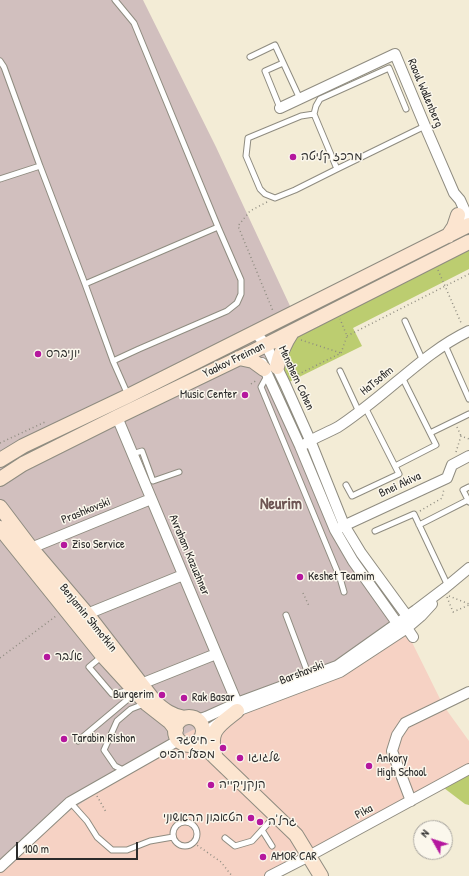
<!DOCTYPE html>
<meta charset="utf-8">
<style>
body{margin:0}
#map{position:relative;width:469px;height:876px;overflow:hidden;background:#f3ecd6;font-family:"Patrick Hand",sans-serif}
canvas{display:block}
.north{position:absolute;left:413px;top:820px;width:40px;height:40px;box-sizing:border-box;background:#fbf7ec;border:1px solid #a8a59f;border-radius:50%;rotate:309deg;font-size:11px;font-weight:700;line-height:16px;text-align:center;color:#2b2b2b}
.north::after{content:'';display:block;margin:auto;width:14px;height:18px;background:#b5179e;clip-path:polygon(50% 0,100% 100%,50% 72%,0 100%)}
.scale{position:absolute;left:16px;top:842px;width:122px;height:18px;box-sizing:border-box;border:2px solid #2b2b2b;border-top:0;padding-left:5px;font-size:12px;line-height:14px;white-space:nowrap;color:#2b2b2b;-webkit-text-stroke:3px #fbf7ec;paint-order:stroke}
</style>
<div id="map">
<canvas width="469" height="876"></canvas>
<div class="north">N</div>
<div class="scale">100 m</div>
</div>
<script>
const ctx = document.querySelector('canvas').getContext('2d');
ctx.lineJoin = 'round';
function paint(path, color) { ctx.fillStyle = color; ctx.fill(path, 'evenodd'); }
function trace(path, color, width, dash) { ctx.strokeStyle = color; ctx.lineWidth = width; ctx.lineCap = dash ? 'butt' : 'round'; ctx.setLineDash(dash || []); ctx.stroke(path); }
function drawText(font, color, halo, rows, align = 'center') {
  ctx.font = font + ' "Patrick Hand","Playpen Sans Hebrew",sans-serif'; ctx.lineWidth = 3; ctx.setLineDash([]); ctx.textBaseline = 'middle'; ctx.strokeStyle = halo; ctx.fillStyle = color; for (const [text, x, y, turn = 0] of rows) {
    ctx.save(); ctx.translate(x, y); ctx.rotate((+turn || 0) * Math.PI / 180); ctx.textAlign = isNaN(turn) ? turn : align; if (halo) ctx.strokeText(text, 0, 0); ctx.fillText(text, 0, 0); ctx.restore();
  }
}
const built = new Path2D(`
 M401 620 443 705 469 741V769L267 876H0V860L74 808 183 735Z`);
const industrial = new Path2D(`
 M0 0H143L216 147 297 321 258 341 340 528 359 557 401 620 337 666 238 707 183 735 74 808 0 860Z`);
const green = new Path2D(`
 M469 242V269L353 328 362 346 285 384 266 345Z
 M469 775V805L465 804 444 788Z`);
const path = new Path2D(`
 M267 202 250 211 238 226 273 311
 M438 270 462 325
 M347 336 469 274
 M301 340 341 353
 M291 378 341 353 347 336 340 319
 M251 384 257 380
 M457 427 461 436
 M0 443 45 422
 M456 452 461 436 469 439
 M420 511 442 498 444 489
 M303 593 309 606
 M449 596 469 604
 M447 597 453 612 469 605
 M0 658 56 616
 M97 796 106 812
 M194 843 221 862 232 876`);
const lane = new Path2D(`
 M250 57 275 45 300 99
 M0 61 4 67 40 166
 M280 108 265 71 283 63
 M406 109 389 68 320 99 316 106 314 114 337 169 425 126
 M314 114 301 116 248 138 246 156 260 189 265 194 275 198 295 190 337 169
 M0 179 40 166 85 284 113 361 128 395
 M85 284 218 227
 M405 321 423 361
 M445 345 469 399
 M113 361 139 349 227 311 237 303 241 294V280L218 227 134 23 115 0
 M340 371 359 412
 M267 376 261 387 340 578 344 592
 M430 433 469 414
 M132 454 142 451 153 481 179 472
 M395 466 436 445 402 377
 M346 485 352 496 399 474 365 407
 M469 502 463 490 469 487
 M419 525 468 500
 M375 531 414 514 448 586
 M286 615 309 676
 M101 657 89 667 112 694 132 690
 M78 741 128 699 132 690
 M125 771 115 766 104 750 117 721 131 709 144 704
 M70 802 87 821 97 837 112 850H127L150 841 173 837
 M173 834a12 12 0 1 1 24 0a12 12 0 1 1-24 0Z
 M262 830 272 846
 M225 838 235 846 252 841 273 818`);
const street = new Path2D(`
 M280 108 395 54 425 126 454 193 460 200 469 220
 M255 332 266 345 285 384 310 440 344 525 361 553 407 616V628L413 637
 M262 363 300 446 335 530 353 561 397 623 407 628
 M117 417 237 703
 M305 444C315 437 327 433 338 427 346 422 355 415 363 409 398 383 429 350 469 331
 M339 528 447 478 452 465 469 456
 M31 548 151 499
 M87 614 183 575
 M136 687 141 684 216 654
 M233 714 237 711 340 672 407 628 421 616 432 604
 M197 720 206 717 237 703 337 666 416 610 445 588 469 568
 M202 734 219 723
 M411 801 392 751 397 735 405 723 469 692
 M0 867 70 802 179 740
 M270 876 309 856 469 769`);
const secondary = new Path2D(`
 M448 236 454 227 458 215
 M239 358 253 361 264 369
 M277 367C280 353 284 344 292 332
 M0 460 23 446 128 396 469 225
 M0 479 23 464 117 417 252 352 469 242
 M0 507 31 548 87 614 155 702C164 710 172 716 184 718
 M0 528 103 656 147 704 170 722 176 730
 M175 731a14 14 0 1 1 28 0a14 14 0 1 1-28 0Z
 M200 739 206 748 216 758 296 835 321 876
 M216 758C207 731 218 726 237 711`);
const markers = [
 [293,157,4,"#b5179e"],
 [38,354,4,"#b5179e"],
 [245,395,4,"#b5179e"],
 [64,545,4,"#b5179e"],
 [300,577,4,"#b5179e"],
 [47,657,4,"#b5179e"],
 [162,695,4,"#b5179e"],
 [184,698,4,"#b5179e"],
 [64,739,4,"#b5179e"],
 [223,748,4,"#b5179e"],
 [240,758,4,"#b5179e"],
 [369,766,4,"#b5179e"],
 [211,785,4,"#b5179e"],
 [251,818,4,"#b5179e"],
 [260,822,4,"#b5179e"],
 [263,857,4,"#b5179e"]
];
const streetNames = [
 ["Raoul Wallenberg",425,93,67],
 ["Yaakov Freiman",234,360,-26],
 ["Menahem Cohen",296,378,65],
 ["HaTsofim",377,381,-39],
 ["Bnei Akiva",400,485,-25],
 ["Prashkovski",86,511,-22],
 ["Avraham Kazuzhner",189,555,67],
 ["Benjamin Shmotkin",88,618,51],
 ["Barshavski",302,673,-21],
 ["Pika",364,812,-28]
];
const poiNames = [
 ["מרכז קליטה",301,157],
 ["יוניברס",46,354],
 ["Music Center",237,395,"right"],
 ["Ziso Service",72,545],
 ["Keshet Teamim",308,577],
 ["אלבר",55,657],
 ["Burgerim",154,695,"right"],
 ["Rak Basar",192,698],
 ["Tarabin Rishon",72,739],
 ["חישגד -",215,741,"right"],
 ["מפעל הפיס",215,755,"right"],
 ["שלגוגו",248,758],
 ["Ankory",377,759],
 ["High School",377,773],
 ["הנקניקייה",219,785],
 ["הטאבון הראשוני",243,818,"right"],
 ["גרל'ה",268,822],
 ["AMOR CAR",271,857]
];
const districtNames = [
 ["Neurim",281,505]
];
paint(built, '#f6d2c4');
paint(industrial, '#d1bfbe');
paint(green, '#bccd70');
trace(lane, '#8f8c80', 7);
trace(street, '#8f8c80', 12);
trace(secondary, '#8f8c80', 16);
trace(path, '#8f8c80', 1.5, [1, 3]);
trace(lane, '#fff', 5);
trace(street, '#fff', 10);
trace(secondary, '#fce5d0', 14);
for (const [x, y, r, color] of markers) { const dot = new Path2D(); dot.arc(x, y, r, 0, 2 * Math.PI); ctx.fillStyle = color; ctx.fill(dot); trace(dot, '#fbf7ec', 1.5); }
drawText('12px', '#2b2b2b', '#fbf7ec', streetNames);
drawText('12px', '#2b2b2b', '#fbf7ec', poiNames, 'left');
drawText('bold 16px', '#6f5654', '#fbf7ec', districtNames);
</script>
